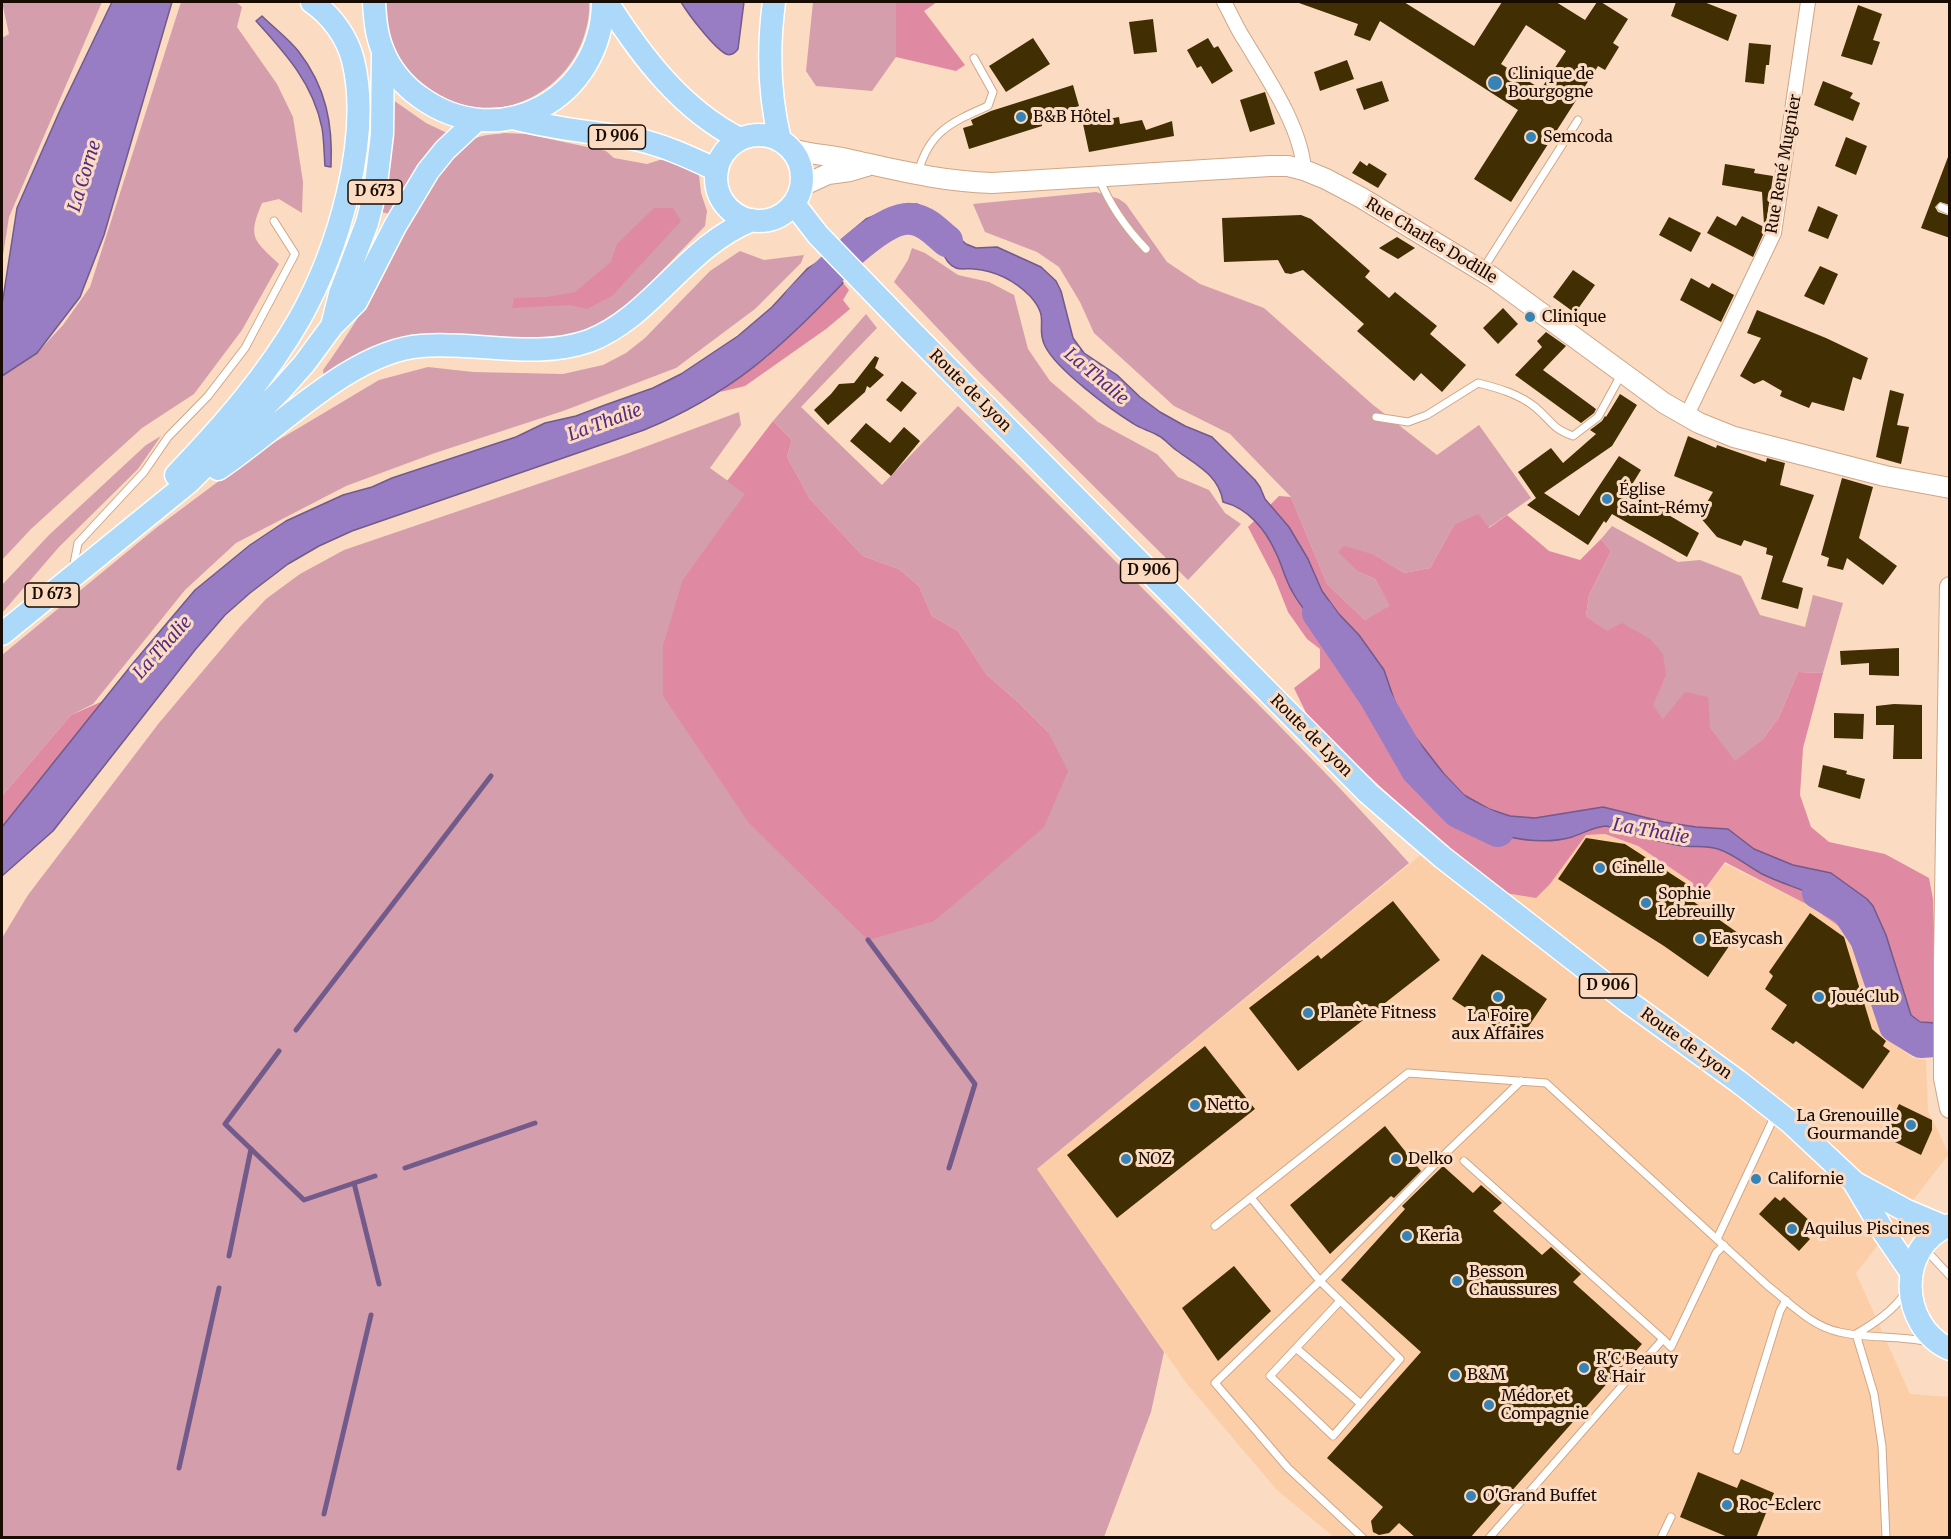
<!DOCTYPE html>
<meta charset="utf-8">
<style>
body{margin:0}
#map{position:relative;width:1951px;height:1539px;overflow:hidden;background:#fbdbc1;font-family:Merriweather,serif}
canvas{display:block}
.frame{position:absolute;inset:0;border:3px solid #180b02;pointer-events:none}
</style>
<div id="map">
<canvas width="1951" height="1539"></canvas>
<div class="frame"></div>
</div>
<script>
const ctx = document.querySelector('canvas').getContext('2d');
ctx.lineJoin = 'round';
function paint(path, color) { ctx.fillStyle = color; ctx.fill(path, 'evenodd'); }
function trace(path, color, width, dash) { ctx.strokeStyle = color; ctx.lineWidth = width; ctx.lineCap = dash ? 'butt' : 'round'; ctx.setLineDash(dash || []); ctx.stroke(path); }
function drawText(font, color, halo, rows, align = 'center') {
  ctx.font = font + ' Merriweather,serif'; ctx.lineWidth = 6; ctx.setLineDash([]); ctx.textBaseline = 'middle'; ctx.strokeStyle = halo; ctx.fillStyle = color; for (const [text, x, y, turn = 0] of rows) {
    ctx.save(); ctx.translate(x, y); ctx.rotate((+turn || 0) * Math.PI / 180); ctx.textAlign = isNaN(turn) ? turn : align; if (halo) ctx.strokeText(text, 0, 0); ctx.fillText(text, 0, 0); ctx.restore();
  }
}
const built = new Path2D(`
 M1605 834 1638 846 1693 883 1695 892 1702 893 1725 864 1810 906 1850 934 1884 1030 1894 1044 1913 1058 1926 1060 1928 1111 1949 1154 1856 1273 1910 1394 1949 1397V1537H1334L1277 1490 1187 1384 1037 1169 1439 840 1505 893 1586 835Z`);
const green = new Path2D(`
 M2 2H102L9 217 2 262V38L9 34Z
 M181 2H236L242 7 237 27 277 84 293 117 303 182 302 213 279 199 262 203C247 238 254 240 279 264L242 330 194 394 142 428 31 529 2 560V376L37 353 63 325 90 287Z
 M382 2H589C590 15 587 29 582 42 563 91 508 120 456 105 441 101 430 92 417 82 404 71 391 55 386 38 383 26 383 13 382 2Z
 M813 2H896V57L872 91 816 86 806 71Z
 M393 100 426 123 447 133 390 214 381 212 391 159Z
 M504 133 526 134 606 151 614 158 647 164 666 158 699 175 701 193 707 211 705 226 630 304 599 326 576 335 525 341 413 337 324 378 323 370C346 338 367 304 386 269 410 226 433 169 473 140 480 134 495 135 504 133Z
 M1096 192 1119 199 1126 204 1167 262 1200 284 1264 308 1372 404 1437 455 1479 425 1531 498 1488 528 1454 525 1430 568 1404 573 1375 555 1359 572 1375 579 1391 607 1365 620 1327 584 1291 497 1230 434 1174 406 1094 333 1080 302 1059 267 1037 252 985 232 973 204Z
 M912 248 925 253 958 275 989 282 1014 295 1028 349 1050 381 1098 422 1157 454 1178 477 1209 490 1225 513 1241 524 1188 580 977 370 894 282 908 260Z
 M740 251 764 260 804 255 801 263 755 309 676 368 563 411 435 453 346 486 236 543 185 590 93 704 71 715 2 796V655L156 528 255 454 379 380 428 367 473 372 563 374 603 365 626 353 645 338 710 271Z
 M866 314 877 328 801 407 882 485 958 406C1038 483 1116 562 1194 640 1267 713 1340 786 1409 863L1037 1169 1164 1352 1151 1412 1104 1537H2V938L28 895 159 723 239 628 266 599 300 574 344 550 623 455 739 412 741 425 710 468 746 494 683 579 935 921 987 875 1048 732 1018 702 987 675 958 631 932 616 919 586 899 569 863 556 810 499 787 457 792 440 773 421Z
 M161 436 138 469 59 547 2 613V585L49 535 146 445Z
 M1612 526 1678 562 1700 560 1741 576 1760 615 1805 627 1813 595 1843 603 1823 673 1798 672 1779 717 1763 739 1735 762 1710 727 1663 719 1652 705 1666 676 1586 616 1589 595 1611 551 1601 539Z`);
const forest = new Path2D(`
 M896 2H937L924 11 965 65 956 71 896 57Z
 M654 208H673L681 221 612 296 587 309 570 305 512 308 514 298 547 297 575 292 611 262 617 244Z
 M843 283 849 290 843 300 850 309 826 329 745 386 720 392 767 357Z
 M773 421 792 440 787 457 810 499 863 556 899 569 919 586 932 616 958 631 987 675 1018 702 1048 732 1068 771 1044 827 935 921 868 940 749 823 663 696V646L683 579 745 494 727 481Z
 M1279 496 1291 497 1327 584 1365 620 1390 606 1375 579 1359 572 1338 552 1344 546 1375 555 1404 573 1430 568 1454 525 1478 514 1489 528 1507 515 1549 551 1580 560 1601 539 1611 551 1589 595 1586 616 1607 631 1622 623 1650 639 1663 654 1666 676 1653 705 1663 719 1685 692 1708 697 1710 727 1735 761 1763 739 1779 717 1798 672 1823 673 1803 748 1800 795 1811 827 1829 842 1885 854 1929 878 1933 899 1937 1023 1920 1022 1911 1015 1886 935 1866 899 1850 934 1810 906 1725 862 1702 893 1694 892 1693 883 1638 846 1605 834 1586 835 1550 884 1536 898 1505 893 1415 819 1310 721 1294 688 1320 668V649L1307 639 1288 612 1275 579 1248 527Z
 M103 701 2 827V796L71 715Z`);
const water = new Path2D(`
 M112 2H172L104 235 80 297 37 353 2 376V305L17 208 61 108Z
 M681 2H744L738 49C735 53 731 56 726 54 714 48 688 14 681 2Z
 M262 16C274 28 289 39 299 52 326 87 333 124 331 167L325 166C324 153 324 140 322 128 313 83 285 53 256 21Z
 M917 204 930 211 966 244 976 248 997 247 1041 267 1056 281 1061 291 1073 338 1084 353 1117 375 1140 397 1160 412 1185 426 1212 437 1255 480 1260 487 1265 499 1289 527 1308 559 1322 591 1338 613 1359 635 1384 670 1398 711 1413 734 1444 774 1464 795 1489 809 1510 816 1535 818 1603 807 1664 822 1696 827 1728 829 1754 849 1793 865 1831 873 1867 899 1873 906 1886 935 1911 1015 1920 1022 1937 1023V1049C1929 1048 1915 1050 1908 1045 1893 1036 1871 960 1867 940 1845 897 1801 893 1762 874 1747 866 1734 854 1718 849 1705 845 1690 848 1677 845 1653 841 1630 832 1606 826 1593 827 1584 833 1572 837 1551 843 1526 841 1505 836 1457 826 1407 764 1385 724 1376 708 1371 690 1361 675 1341 644 1309 623 1292 591 1285 579 1282 565 1276 553 1266 530 1248 508 1223 502 1219 475 1196 465 1176 450 1170 446 1165 439 1159 436 1151 431 1141 429 1134 424 1111 410 1056 369 1045 346 1035 326 1051 319 1030 296 1014 280 996 271 974 269 968 268 961 270 956 268 947 265 944 254 939 247 932 239 923 233 914 227L908 205Z
 M895 207 902 229 885 237 862 259 842 239 866 219Z
 M821 260 843 283C780 349 730 395 644 430L352 531 319 546 288 564 250 593 225 615 195 650 53 831 2 876V827L134 662 195 590 250 545 286 521 343 495 372 487 392 478 516 437 545 423 576 416 605 405 653 388 681 374 738 336 772 307 807 269Z`);
const stream = new Path2D(`
 M868 940 975 1084 949 1168
 M296 1030 491 776
 M279 1051 225 1124 304 1200 375 1176
 M405 1168 535 1123
 M354 1183 379 1284
 M229 1256 251 1149
 M179 1468 219 1288
 M324 1514 371 1315`);
const river = new Path2D(`
 M800 300C821 280 882 214 912 219 927 221 936 232 947 241
 M1318 613 1375 697 1417 770 1458 812 1498 831
 M1818 893 1847 910 1866 939 1895 1026 1921 1042 1934 1041`);
const building = new Path2D(`
 M1300 2H1404L1474 46 1502 2H1556L1585 20 1597 2H1601L1628 19 1613 43 1619 47 1605 70 1598 66 1511 202 1474 179 1518 110 1380 21 1370 41 1354 35 1358 24 1299 3ZM1526 25 1566 51 1541 89 1501 64Z
 M1676 2H1704L1737 15 1728 41 1671 16Z
 M1858 5 1882 14 1873 40 1880 42 1872 65 1841 56Z
 M1153 19 1157 52 1134 54 1129 22Z
 M1033 38 1050 64 1006 92 989 66Z
 M1208 38 1214 48 1218 46 1233 71 1212 84 1201 66 1197 68 1187 50Z
 M1749 43 1771 45 1769 65H1766L1764 84 1745 82Z
 M1347 60 1354 79 1320 91 1314 72Z
 M1382 81 1389 101 1364 110 1356 89Z
 M1823 81 1853 93 1850 98 1860 103 1853 121 1814 105Z
 M1073 85 1079 106 1041 118 1042 126 969 149 963 128 973 125 971 120 991 111Z
 M1265 92 1275 124 1250 132 1240 100Z
 M1119 117 1120 124 1142 120 1146 130 1172 121 1174 136 1089 152 1083 124Z
 M1846 137 1867 146 1856 175 1835 166Z
 M1948 157 1950 205 1940 202 1935 207 1938 212 1950 216V238L1921 228Z
 M1360 161 1367 166 1369 163 1387 174 1378 188 1352 173Z
 M1725 164 1755 169 1754 173 1773 176 1766 224H1764L1762 192 1722 185Z
 M1818 206 1838 215 1828 239 1808 231Z
 M1301 215 1311 219 1370 271 1365 277 1389 298 1395 292 1437 326 1430 334 1466 365 1442 392 1421 373 1414 381 1357 331 1364 324 1303 270 1291 274 1285 273 1278 260 1224 262 1222 218Z
 M1717 216 1736 226 1742 216 1766 228 1753 257 1707 233Z
 M1669 217 1701 233 1691 252 1659 235Z
 M1397 237 1415 248 1398 259 1379 248Z
 M1820 266 1838 274 1824 305 1804 296Z
 M1573 270 1595 285 1575 313 1553 297Z
 M1691 278 1709 288 1712 283 1734 295 1721 322 1680 300Z
 M1503 308 1518 324 1498 344 1483 328Z
 M1757 310 1826 338 1868 358 1861 380 1853 377 1844 411 1812 402 1809 408 1780 396 1782 391 1763 380 1754 384 1740 376 1761 338 1747 333Z
 M1546 332 1566 346 1543 370 1596 409 1594 413 1581 423 1515 375 1542 347 1537 341Z
 M875 356 879 358 875 368 884 375 870 388 867 386 865 392 828 425 814 410 831 394 839 384 854 383Z
 M902 381 917 393 901 412 886 400Z
 M1890 390 1904 394 1897 425 1909 427 1901 464 1876 457Z
 M1620 394 1637 405 1612 446 1544 493 1579 516 1619 456 1641 470 1628 491 1699 533 1687 557 1612 514 1606 523 1604 521 1588 545 1527 505 1536 498 1518 472 1551 448 1563 463 1596 434 1590 430 1602 421 1605 416 1606 417Z
 M866 423 890 443 904 427 920 441 891 476 850 441Z
 M1688 436 1716 448 1717 445 1766 462 1767 458 1785 463 1780 485 1814 495 1782 582 1803 588 1798 609 1761 599 1773 556 1766 554 1767 548 1744 540 1741 546 1717 537 1699 516 1713 492 1674 476Z
 M1842 478 1873 487 1859 538 1897 566 1883 585 1847 558 1843 570 1827 566 1829 558 1821 555Z
 M1899 648V676L1869 675V663L1841 665 1840 651Z
 M1894 704 1922 705V759H1893L1894 725H1876V706Z
 M1834 713 1864 714 1863 739 1834 738Z
 M1823 765 1847 771 1846 774 1865 779 1860 799 1818 787Z
 M1586 838 1625 844 1693 888 1687 897 1738 933 1708 977 1664 946 1558 879Z
 M1393 901 1440 960 1298 1071 1249 1008 1318 955 1321 959Z
 M1810 913 1844 937 1872 1029 1886 1041 1883 1046 1890 1051 1863 1089 1796 1041 1793 1044 1771 1029 1787 1005 1765 989 1773 976 1769 972Z
 M1482 954 1547 999 1518 1042 1452 999Z
 M1205 1046 1255 1109 1117 1218 1067 1155Z
 M1899 1104 1932 1120V1130L1921 1155 1891 1140 1894 1134 1887 1131Z
 M1385 1126 1421 1171 1394 1198 1391 1196 1330 1254 1290 1205Z
 M1443 1166 1473 1193 1481 1185 1502 1203 1493 1211 1542 1255 1551 1247 1581 1274 1573 1282 1642 1344 1470 1538H1416L1399 1523 1389 1533 1379 1535 1373 1532 1371 1521 1383 1507 1327 1458 1421 1352 1341 1280 1405 1209 1402 1206Z
 M1775 1197 1780 1201 1784 1197 1813 1224 1804 1234 1810 1239 1799 1251 1759 1214Z
 M1234 1266 1271 1311 1218 1361 1182 1308Z
 M1698 1472 1737 1488 1741 1479 1774 1493 1756 1538H1730L1680 1517Z`);
const service = new Path2D(`
 M918 173C929 131 952 122 988 106L993 92 974 58
 M1099 178C1110 206 1125 227 1146 249
 M1941 207 1950 211
 M1483 269 1578 120
 M1376 417 1408 422 1427 415 1478 383C1498 388 1519 394 1535 407 1552 421 1551 428 1573 436L1598 417 1621 375
 M73 569 78 543 144 472 168 437 208 396 245 348 295 254 274 221
 M1464 1161 1663 1339
 M1251 1198 1320 1281 1215 1383 1288 1468 1363 1538
 M1215 1226 1408 1073 1546 1083 1768 1286C1790 1303 1811 1326 1839 1332 1868 1339 1899 1335 1928 1342
 M1717 1239 1776 1113
 M1925 1249 1950 1276
 M1340 1301 1270 1376 1333 1436 1400 1359 1320 1281 1450 1149 1521 1081
 M1856 1334 1874 1394 1882 1446 1886 1538
 M1856 1334C1875 1323 1893 1311 1906 1292
 M1296 1348 1361 1404
 M1737 1450 1780 1311 1786 1300
 M1489 1538 1663 1339 1671 1347 1716 1253 1724 1245
 M1661 1538 1671 1517`);
const minor = new Path2D(`
 M1224 2C1231 14 1236 27 1244 39 1266 76 1301 126 1304 170
 M1686 417 1774 233 1808 2`);
const secondary = new Path2D(`
 M792 149C812 155 831 155 851 160 901 171 940 181 992 183L1270 166H1288L1304 170 1326 179 1360 197 1492 277 1664 403 1699 423 1734 437 1885 476 1950 488
 M802 186 828 174 850 171 867 166
 M1950 587 1944 959V1078L1950 1108`);
const primary = new Path2D(`
 M374 2C375 18 376 35 383 51 390 69 404 86 420 97 500 155 602 98 603 2
 M607 2C641 56 682 110 740 139
 M774 2C768 47 769 95 780 140
 M513 118C553 129 594 132 635 139 664 145 691 158 717 170
 M716 178a43 43 0 1 1 86 0a43 43 0 1 1-86 0Z
 M794 204 818 235 907 327 1368 793 1442 857 1627 1001 1739 1082 1790 1122 1854 1182 1885 1234 1911 1272
 M332 326 340 294 367 223 375 192 382 134 383 53
 M218 469C276 431 351 351 421 346 475 341 536 360 589 341 652 317 686 246 752 220
 M176 475C222 427 267 376 300 318 338 250 372 138 353 60 347 37 332 16 312 2
 M2 634 189 482 280 391 304 364 332 326 356 302 395 226 428 171 445 150 477 120
 M1855 1183 1905 1210 1945 1227
 M1950 1225C1896 1246 1899 1327 1950 1349`);
const markers = [
 [1495,83,8,"#3783b6"],
 [1021,117,6,"#3783b6"],
 [1531,137,6,"#3783b6"],
 [1530,317,6,"#3783b6"],
 [1607,499,6,"#3783b6"],
 [1600,868,6,"#3783b6"],
 [1646,903,6,"#3783b6"],
 [1700,939,6,"#3783b6"],
 [1498,997,6,"#3783b6"],
 [1819,997,6,"#3783b6"],
 [1308,1013,6,"#3783b6"],
 [1195,1105,6,"#3783b6"],
 [1911,1125,6,"#3783b6"],
 [1126,1159,6,"#3783b6"],
 [1396,1159,6,"#3783b6"],
 [1756,1179,6,"#3783b6"],
 [1792,1229,6,"#3783b6"],
 [1407,1236,6,"#3783b6"],
 [1457,1281,6,"#3783b6"],
 [1584,1368,6,"#3783b6"],
 [1455,1375,6,"#3783b6"],
 [1489,1405,6,"#3783b6"],
 [1471,1496,6,"#3783b6"],
 [1727,1505,6,"#3783b6"]
];
const shields = [
 [617,137,57],
 [375,192,54],
 [1149,571,57],
 [52,595,54],
 [1608,986,57]
];
const shieldNames = [
 ["D 906",617,137],
 ["D 673",375,192],
 ["D 906",1149,571],
 ["D 673",52,595],
 ["D 906",1608,986]
];
const poiNames = [
 ["Clinique de",1508,74],
 ["Bourgogne",1508,92],
 ["B&B Hôtel",1033,117],
 ["Semcoda",1543,137],
 ["Clinique",1542,317],
 ["Église",1619,490],
 ["Saint-Rémy",1619,508],
 ["Cinelle",1612,868],
 ["Sophie",1658,894],
 ["Lebreuilly",1658,912],
 ["Easycash",1712,939],
 ["JouéClub",1831,997],
 ["Planète Fitness",1320,1013],
 ["La Foire",1498,1016,"center"],
 ["aux Affaires",1498,1034,"center"],
 ["Netto",1207,1105],
 ["La Grenouille",1899,1116,"right"],
 ["Gourmande",1899,1134,"right"],
 ["NOZ",1138,1159],
 ["Delko",1408,1159],
 ["Californie",1768,1179],
 ["Aquilus Piscines",1804,1229],
 ["Keria",1419,1236],
 ["Besson",1469,1272],
 ["Chaussures",1469,1290],
 ["R'C Beauty",1596,1359],
 ["& Hair",1596,1377],
 ["B&M",1467,1375],
 ["Médor et",1501,1396],
 ["Compagnie",1501,1414],
 ["O'Grand Buffet",1483,1496],
 ["Roc-Eclerc",1739,1505]
];
const streetNames = [
 ["Rue René Mugnier",1784,164,-80],
 ["Rue Charles Dodille",1431,241,31],
 ["Route de Lyon",970,391,45],
 ["Route de Lyon",1311,736,45],
 ["Route de Lyon",1686,1044,36]
];
const waterNames = [
 ["La Corne",85,176,-73],
 ["La Thalie",1096,377,40],
 ["La Thalie",605,423,-20],
 ["La Thalie",163,648,-48],
 ["La Thalie",1651,832,10]
];
paint(built, '#fccea7');
paint(green, '#d49eac');
paint(forest, '#e089a2');
paint(water, '#987cc4');
trace(water, '#725a8a', 1.5);
trace(stream, '#725a8a', 5);
trace(river, '#987cc4', 32);
paint(building, '#422e03');
trace(service, '#cea788', 9);
trace(minor, '#cea788', 16);
trace(secondary, '#cea788', 22);
trace(primary, '#fff', 25);
trace(service, '#fff', 7);
trace(minor, '#fff', 14);
trace(secondary, '#fff', 20);
trace(primary, '#acd9f9', 22);
for (const [x, y, r, color] of markers) { const dot = new Path2D(); dot.arc(x, y, r, 0, 2 * Math.PI); ctx.fillStyle = color; ctx.fill(dot); trace(dot, '#fbdbc1', 2); }
for (const [x, y, w] of shields) { const box = new Path2D(); box.roundRect(x - w / 2, y - 12, w, 24, 4.5); ctx.fillStyle = '#fbdbc1'; ctx.fill(box); trace(box, '#180b02', 1.5); }
drawText('bold 15px', '#180b02', null, shieldNames);
drawText('16px', '#180b02', '#fbdbc1', poiNames, 'left');
drawText('16px', '#180b02', '#fbdbc1', streetNames);
drawText('italic 18px', '#532b81', '#fbdbc1', waterNames);
</script>
